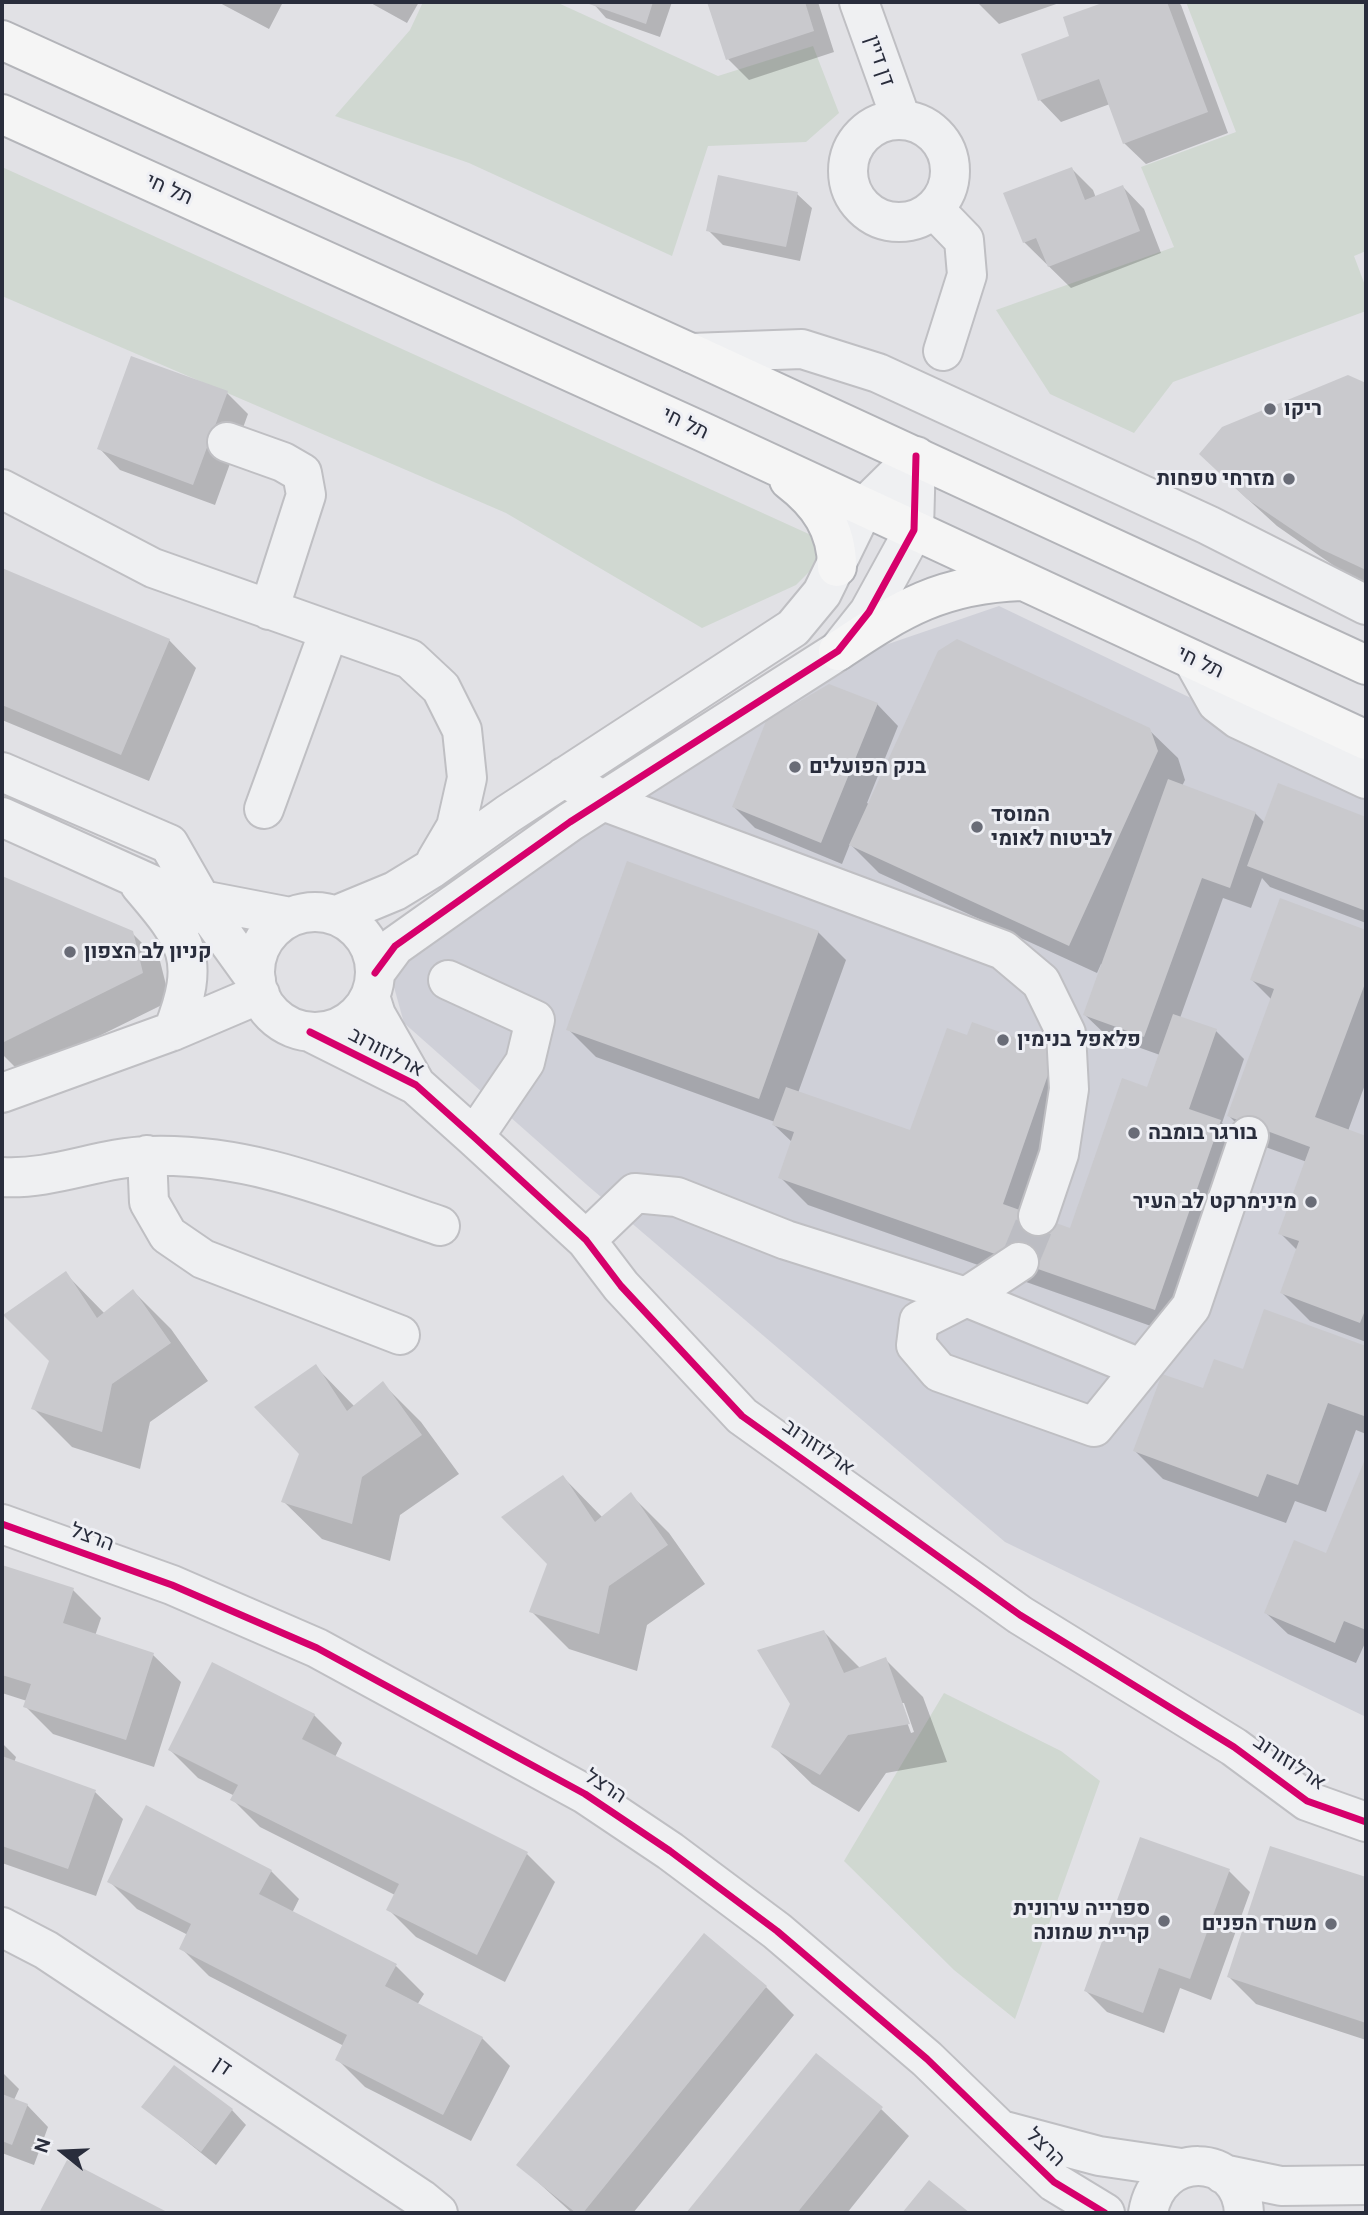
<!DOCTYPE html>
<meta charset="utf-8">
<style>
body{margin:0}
#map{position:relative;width:1368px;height:2215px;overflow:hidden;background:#e1e1e5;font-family:"DM Sans",sans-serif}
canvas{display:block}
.frame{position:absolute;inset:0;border:4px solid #292d3c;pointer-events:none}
.north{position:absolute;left:28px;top:2117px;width:70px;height:70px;-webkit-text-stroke:5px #eeeff4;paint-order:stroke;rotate:288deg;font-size:19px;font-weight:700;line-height:28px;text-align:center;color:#292d3c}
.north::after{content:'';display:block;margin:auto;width:24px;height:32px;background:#292d3c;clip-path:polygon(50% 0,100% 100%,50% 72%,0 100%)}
</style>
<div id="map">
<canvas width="1368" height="2215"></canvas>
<div class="frame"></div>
<div class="north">N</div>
</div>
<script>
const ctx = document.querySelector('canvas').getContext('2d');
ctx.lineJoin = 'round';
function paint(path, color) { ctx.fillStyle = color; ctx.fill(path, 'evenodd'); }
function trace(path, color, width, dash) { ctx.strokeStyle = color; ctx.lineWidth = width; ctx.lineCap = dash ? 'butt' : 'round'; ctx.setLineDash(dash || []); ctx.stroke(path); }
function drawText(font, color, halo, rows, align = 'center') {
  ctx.font = font + ' "DM Sans",Heebo,sans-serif'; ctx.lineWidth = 6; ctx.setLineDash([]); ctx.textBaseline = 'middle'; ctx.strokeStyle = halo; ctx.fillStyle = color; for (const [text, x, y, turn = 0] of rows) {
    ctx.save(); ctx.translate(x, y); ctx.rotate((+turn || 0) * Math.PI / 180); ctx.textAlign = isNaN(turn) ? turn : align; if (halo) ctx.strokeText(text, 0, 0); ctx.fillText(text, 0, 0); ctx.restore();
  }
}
const built = new Path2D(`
 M999 606 1366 782V1717L1005 1542 587 1185 404 1023 389 969 684 759 859 654Z`);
const green = new Path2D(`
 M423 2H556L718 76 813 46 839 113 806 142 708 146 672 256 469 163 335 116 410 30Z
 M1186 2H1366V251L1354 256 1366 288V311L1173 382 1134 433 1050 394 996 310 1174 247 1141 167 1236 132Z
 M2 167 822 540 818 563 796 585 702 628 506 513 2 296Z
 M944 1693 1061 1751 1100 1781 1015 2019 954 1970 844 1861Z`);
const shadow = new Path2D(`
 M218 2H283L269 29Z
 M369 2H419L407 23Z
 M592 2H672L660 37 606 18Z
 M709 2H818L834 52 749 80 728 59Z
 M977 2H1062L999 24Z
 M1110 2H1178L1181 5 1228 133 1146 164 1124 143 1110 104 1061 122 1040 100 1072 37 1065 18Z
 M1072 169 1093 190 1096 198 1123 187 1144 209 1161 253 1071 288 1024 242Z
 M797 194 812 208 800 261 723 245 708 230Z
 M1348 377 1366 385V584L1350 577 1277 526 1229 482Z
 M227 393 248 414 215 505 120 470 99 448Z
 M2 570 169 640 196 668 149 781 2 720Z
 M877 704 898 726 867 803 870 805 1149 730 1178 758 1185 780 1182 786 1255 813 1265 823 1279 786 1366 819V923L1270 887 1262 878 1251 908 1223 898 1180 1018 1216 1031 1244 1059 1222 1123 1248 1149 1182 1337 808 1205 780 1177 792 1142 774 1125 775 1122 596 1057 568 1029 818 932 846 960 798 1093 911 1132 968 1038 1056 1053 1035 1218 1071 1230 1148 1089 1160 1055 1107 1036 1085 1015 1103 965 1101 964 1097 973 879 873 850 844 842 864 755 828 734 807Z
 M2 878 132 933 160 961 170 1001 22 1074 2 1054Z
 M1281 901 1366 932V1082L1348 1131 1366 1138V1342L1310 1321 1282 1293 1297 1250 1280 1233 1307 1162 1257 1144 1229 1116 1272 1000 1252 980Z
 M66 1274 105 1314 133 1291 171 1329 208 1381 150 1422 140 1469 72 1447 34 1409 51 1360Z
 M1266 1311 1366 1347V1434L1356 1430 1326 1512 1295 1501 1286 1523 1163 1479 1135 1451 1204 1390 1244 1372Z
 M316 1367 355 1407 383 1384 421 1422 459 1474 400 1515 390 1561 322 1539 283 1501 301 1453Z
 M1366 1461V1641L1356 1663 1288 1634 1266 1613 1327 1556Z
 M563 1477 603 1518 631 1495 669 1533 705 1584 647 1625 637 1671 569 1649 531 1611 549 1564Z
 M2 1567 73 1590 101 1618 95 1636 153 1655 181 1682 154 1767 53 1734 25 1706 27 1701 2 1693Z
 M824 1632 860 1668 885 1659 923 1697 947 1762 886 1773 859 1812 812 1784 773 1746ZM900 1703H904L914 1732 911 1733Z
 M314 1715 342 1743 335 1757 527 1854 555 1882 505 1982 416 1937 388 1909 395 1895 260 1827 233 1800 235 1796 198 1778 170 1750Z
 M2 1743 16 1757 14 1763 95 1792 123 1819 96 1896 2 1863Z
 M1271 1848 1366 1879V2040L1256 2004 1229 1977Z
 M271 1871 299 1899 292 1913 396 1966 424 1994 417 2005 482 2038 510 2066 471 2141 365 2087 337 2059 344 2046 209 1976 181 1948 188 1935 137 1909 109 1881Z
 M1229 1871 1250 1892 1211 2000 1180 1988 1164 2033 1107 2012 1086 1991Z
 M766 1987 794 2015 633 2213H572L519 2165Z
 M816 2055 881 2109 909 2136 847 2213H688Z
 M2 2072 19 2089 14 2100 27 2105 48 2127 34 2165 2 2153Z
 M144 2107 232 2110 246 2125 216 2165Z
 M68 2162 165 2213H41Z`);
const building = new Path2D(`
 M590 2H653L646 24 589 4Z
 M707 2H805L814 31 726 60Z
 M1105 2H1167L1208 112 1123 144 1099 79 1038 101 1021 54 1069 36 1063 17Z
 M1072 167 1085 200 1123 185 1140 231 1048 267 1036 238 1023 243 1003 193Z
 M718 175 798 192 786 247 706 231Z
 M131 356 228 391 193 485 97 449Z
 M1348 375 1366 383V570L1321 549 1247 499 1199 454 1222 427Z
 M2 568 170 639 121 755 2 705Z
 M957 639 1150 728 1158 751 1069 946 849 845 938 651Z
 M829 684 878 703 821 843 732 807 766 721Z
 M1168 779 1256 812 1230 888 1202 878 1144 1037 1083 1015Z
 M1278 783 1366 817V911L1247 866Z
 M627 861 819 931 759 1099 566 1030Z
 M2 876 133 931 143 973 2 1043Z
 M1280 898 1366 930V981L1315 1117 1366 1136V1308L1360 1323 1280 1293 1299 1241 1278 1234 1310 1147 1227 1116 1274 989 1250 980Z
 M1173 1014 1217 1029 1189 1109 1221 1120 1155 1310 778 1178 794 1132 772 1125 786 1087 910 1130 947 1028 967 1035 972 1022 1056 1052 1003 1204 1070 1228 1122 1078 1147 1087Z
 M66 1271 97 1318 133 1289 171 1343 112 1384 102 1432 31 1409 49 1361 3 1315Z
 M1264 1309 1366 1346 1364 1416 1328 1403 1298 1485 1267 1474 1258 1497 1133 1451 1162 1374 1203 1388 1214 1359 1243 1369Z
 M316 1364 347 1411 383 1381 422 1435 362 1477 352 1524 281 1502 299 1454 254 1407Z
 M1366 1457V1630L1344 1621 1335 1643 1264 1613 1294 1540 1326 1553Z
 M563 1475 595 1522 631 1492 668 1545 609 1586 599 1634 529 1612 547 1564 501 1517Z
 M2 1565 74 1588 63 1623 154 1653 126 1740 23 1707 31 1684 2 1675Z
 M824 1630 844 1673 886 1657 910 1724 848 1735 820 1775 771 1747 790 1704 757 1650Z
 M212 1662 315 1714 302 1739 528 1852 477 1955 386 1910 399 1884 230 1800 238 1785 168 1750Z
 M2 1756 96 1790 68 1869 2 1846Z
 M146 1805 272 1870 259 1894 397 1964 385 1986 483 2037 443 2115 335 2060 347 2035 179 1949 191 1924 107 1882Z
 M1140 1837 1230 1869 1190 1979 1159 1968 1143 2013 1084 1991Z
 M1270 1846 1366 1877V2023L1227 1977Z
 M704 1933 767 1986 583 2213H576L516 2165Z
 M816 2053 883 2107 797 2213H686Z
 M174 2065 233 2109 201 2152 141 2107Z
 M2 2094 28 2104 12 2145 2 2141Z
 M67 2160 169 2213H39Z
 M929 2180 970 2213H902Z`);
const minorTunnel = new Path2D(`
 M1019 1262 1038 1216`);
const minor = new Path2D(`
 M859 2 901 119
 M848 171a51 51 0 1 1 102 0a51 51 0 1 1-102 0Z
 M934 209 964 240 967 275 943 351
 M691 353 802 349 878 373 1208 525 1366 605
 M227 442 283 462 302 473 306 495 269 610
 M2 489 153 568 410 659 441 688 462 730 467 778 456 827 436 861
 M1193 660 1217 703 1238 719 1366 779
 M2 772 169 844 201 900
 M564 777 603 801 1003 950 1041 982 1066 1033 1069 1089 1059 1154 1038 1216
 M264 809 329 631
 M2 817 175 895 212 919 256 980
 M140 885C188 941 201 959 173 1031
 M186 897 290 917
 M255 972a60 60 0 1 1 120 0a60 60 0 1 1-120 0Z
 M337 915 395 891 431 869 508 814 793 628 822 593 864 507 916 456
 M375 973 395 946 570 822 838 651 869 612 914 530 916 456
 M448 980 535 1020 525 1062 474 1137
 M370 996 376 1015 416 1085
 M310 1032 416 1085 474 1137 586 1240 621 1286 742 1416 1020 1615 1234 1747 1307 1801 1366 1822
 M2 1093 173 1031 260 994
 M147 1155 149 1202 168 1235 203 1259 400 1335
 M2 1177C54 1180 100 1157 150 1156 255 1153 342 1193 440 1226
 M586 1240 635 1193 677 1197 786 1240 966 1297 1140 1368
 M1019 1262 966 1297 919 1321 916 1345 939 1372 1094 1427 1191 1307 1249 1136
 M2 1524 172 1585 317 1648 585 1794 670 1851 777 1931 927 2059 1054 2182 1105 2213
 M2 1927 46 1950 421 2199 438 2213
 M1005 2131 1099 2156 1181 2168
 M1223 2174 1281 2186 1366 2185
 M1148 2213C1158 2150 1241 2151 1244 2213`);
const highway = new Path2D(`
 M2 40 691 353 1366 665
 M2 114 703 432 1366 740
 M789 480C819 503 837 529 837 567
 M838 651C902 608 942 584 1021 581`);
const cycleway = new Path2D(`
 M375 973 395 946 570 822 838 651 869 612 914 530 916 456
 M310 1032 416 1085 474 1137 586 1240 621 1286 742 1416 1020 1615 1234 1747 1307 1801 1366 1822
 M2 1524 172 1585 317 1648 585 1794 670 1851 777 1931 927 2059 1054 2182 1105 2213`);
const markers = [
 [1270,409,7,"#696c77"],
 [1289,479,7,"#696c77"],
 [795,767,7,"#696c77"],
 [977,827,7,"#696c77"],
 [70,952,7,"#696c77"],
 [1003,1040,7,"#696c77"],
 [1134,1133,7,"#696c77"],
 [1311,1202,7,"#696c77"],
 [1164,1921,7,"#696c77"],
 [1331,1924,7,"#696c77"]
];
const streetNames = [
 ["דן דיין",879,61,71],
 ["תל חי",169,190,24],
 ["תל חי",685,424,25],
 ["תל חי",1200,663,25],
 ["ארלוזורוב",386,1053,28],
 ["ארלוזורוב",818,1448,35],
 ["הרצל",92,1538,20],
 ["ארלוזורוב",1289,1763,34],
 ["הרצל",605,1787,33],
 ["דן",222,2067,34],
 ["הרצל",1045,2148,44]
];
const poiNames = [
 ["ריקו",1284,409],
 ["מזרחי טפחות",1275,479,"right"],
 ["בנק הפועלים",809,767],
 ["המוסד",991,815],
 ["לביטוח לאומי",991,839],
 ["קניון לב הצפון",84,952],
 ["פלאפל בנימין",1017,1040],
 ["בורגר בומבה",1148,1133],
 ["מינימרקט לב העיר",1297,1202,"right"],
 ["ספרייה עירונית",1150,1909,"right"],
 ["קריית שמונה",1150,1933,"right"],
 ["משרד הפנים",1317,1924,"right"]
];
paint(built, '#cfd0d8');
paint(green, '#d0d8d1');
paint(shadow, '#0003');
paint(building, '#c9c9cd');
trace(minorTunnel, '#bcbdc3', 38, [38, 19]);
trace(minor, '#bfbfc3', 42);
trace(highway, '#b3b4b9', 42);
trace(minor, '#eff0f2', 38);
trace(highway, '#f5f5f5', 38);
trace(cycleway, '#d6006c', 7);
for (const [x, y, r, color] of markers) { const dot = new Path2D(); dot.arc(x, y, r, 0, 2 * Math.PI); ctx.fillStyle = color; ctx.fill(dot); trace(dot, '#eeeff4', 2.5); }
drawText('21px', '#292d3c', '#eeeff4', streetNames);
drawText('bold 21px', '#292d3c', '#eeeff4', poiNames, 'left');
</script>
